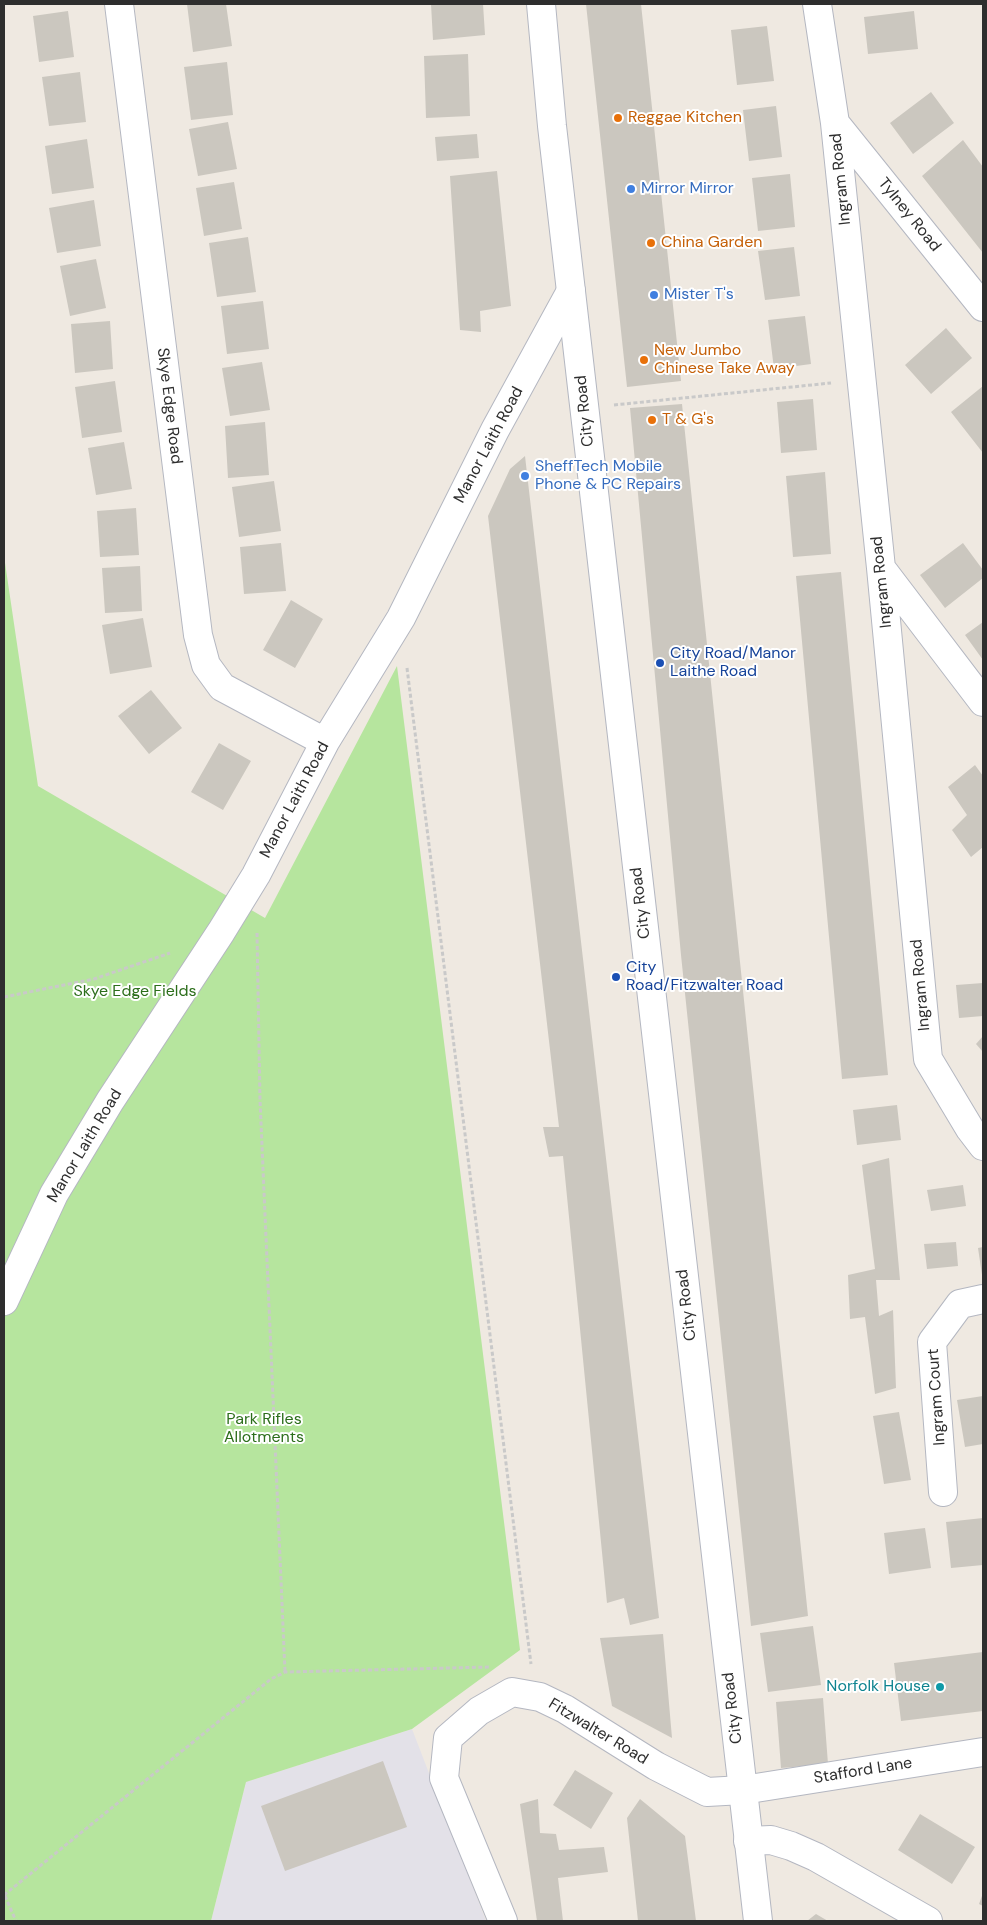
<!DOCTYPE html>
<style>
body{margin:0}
#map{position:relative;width:987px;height:1925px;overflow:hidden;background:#efe9e1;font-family:"DM Sans",sans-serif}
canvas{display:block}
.frame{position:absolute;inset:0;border:5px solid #2e2e2e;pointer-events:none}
</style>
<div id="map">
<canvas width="987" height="1925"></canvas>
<div class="frame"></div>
</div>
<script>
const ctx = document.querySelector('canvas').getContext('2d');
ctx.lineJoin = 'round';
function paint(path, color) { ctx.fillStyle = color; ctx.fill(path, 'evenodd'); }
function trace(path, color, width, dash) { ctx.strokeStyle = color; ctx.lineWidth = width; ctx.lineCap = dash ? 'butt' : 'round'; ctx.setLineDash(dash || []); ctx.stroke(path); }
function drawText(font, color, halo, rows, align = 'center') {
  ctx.font = font + ' "DM Sans",sans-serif'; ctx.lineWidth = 4; ctx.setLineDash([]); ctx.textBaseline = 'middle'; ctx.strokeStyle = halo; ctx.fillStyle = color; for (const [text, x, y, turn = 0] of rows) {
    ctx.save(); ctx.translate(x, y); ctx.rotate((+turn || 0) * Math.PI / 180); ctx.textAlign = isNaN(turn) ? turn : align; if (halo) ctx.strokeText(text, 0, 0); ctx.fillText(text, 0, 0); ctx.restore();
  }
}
const industrial = new Path2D(`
 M412 1729 486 1921H211L246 1782Z`);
const green = new Path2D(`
 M4 556 38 786 265 918 397 666 520 1650 412 1729 246 1782 211 1921H4Z`);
const building = new Path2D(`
 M187 4H226L232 46 193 52Z
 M431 4H483L485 35 433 40Z
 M586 4H641L681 381 627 387Z
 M68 11 74 57 39 62 33 16Z
 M914 11 918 49 868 54 864 17Z
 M767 26 774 81 737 85 731 30Z
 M468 54 470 116 426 118 424 56Z
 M227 62 233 115 191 120 184 67Z
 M80 72 86 122 49 126 42 77Z
 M931 92 954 123 913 154 890 123Z
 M776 106 782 157 749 161 743 110Z
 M228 122 237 169 198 176 189 129Z
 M477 134 479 158 437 161 435 137Z
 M87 139 94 188 52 194 45 146Z
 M963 140 983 167V253L922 176Z
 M497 171 511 306 480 311 481 332 460 330 450 176Z
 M790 174 795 227 758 231 752 178Z
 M234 182 242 229 204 236 196 188Z
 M94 200 101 246 57 253 49 208Z
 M248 237 256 292 217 297 209 243Z
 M794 247 800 296 765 300 758 251Z
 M96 259 106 308 70 316 60 266Z
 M263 301 269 349 227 354 221 306Z
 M805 316 811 364 774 369 768 320Z
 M110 321 113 369 75 373 71 324Z
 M946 328 972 358 931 394 905 365Z
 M262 362 270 410 230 416 222 368Z
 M115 381 122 432 82 438 75 387Z
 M983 386V453L951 412Z
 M813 399 817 450 781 453 777 402Z
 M682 404 808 1616 751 1626 681 955 630 408Z
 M265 422 269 475 228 478 225 426Z
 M124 442 132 489 96 495 88 448Z
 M525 456 659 1618 630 1625 624 1598 607 1603 563 1156 549 1157 543 1127H559L488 516 510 469Z
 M825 472 831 554 793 557 786 476Z
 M274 481 281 531 239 537 232 487Z
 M136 508 139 555 100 557 97 511Z
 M281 543 286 591 244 594 240 547Z
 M963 543 983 570V578L945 608 920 575Z
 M140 566 142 611 105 613 102 568Z
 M841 572 888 1075 842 1079 796 576Z
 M291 600 323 619 295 668 263 650Z
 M143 618 152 667 110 674 102 625Z
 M983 622V660L965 635Z
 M151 690 182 728 149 754 118 716Z
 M219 743 251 761 223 810 191 792Z
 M975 765 983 776V847L971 857 952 830 967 815 948 787Z
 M983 983V1016L959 1018 956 985Z
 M983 1036V1052L976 1044Z
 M897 1105 901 1140 857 1145 853 1110Z
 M889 1158 900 1280H876L879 1316 893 1310 896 1388 875 1394 865 1317 850 1319 848 1275 875 1269 862 1165Z
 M963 1185 966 1206 931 1211 927 1190Z
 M956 1242 958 1266 927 1269 924 1244Z
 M983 1247V1275H982L978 1248Z
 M983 1396V1444L965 1447 957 1400Z
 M899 1412 911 1480 884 1484 873 1416Z
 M983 1518V1565L951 1568 946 1522Z
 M925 1528 931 1568 889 1574 884 1533Z
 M813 1626 821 1685 768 1692 760 1633Z
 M663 1634 672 1738 612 1706 600 1638Z
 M983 1652V1711L901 1721 894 1663Z
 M823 1698 828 1764 781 1768 776 1702Z
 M383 1761 407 1827 285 1871 261 1806Z
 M575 1770 613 1793 591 1829 553 1805Z
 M538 1799 540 1833 556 1834 559 1850 604 1847 608 1872 558 1878 563 1921H537L520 1804Z
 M640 1799 685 1836 696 1921H638L627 1818Z
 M920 1814 975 1847 952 1884 898 1850Z
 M983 1893V1906L979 1904Z
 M816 1914 828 1921H807Z`);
const path = new Path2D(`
 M614 405 831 383
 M407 668 531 1664
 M257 933 260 1100 285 1672
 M4 997 94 979 170 953
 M4 1895 271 1679 285 1672 491 1667
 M5 1896 16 1921`);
const minor = new Path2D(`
 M119 4 198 635 206 665 222 687 325 742
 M817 4 835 123 881 568 928 1059 970 1129 983 1146
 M835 123 983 307
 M881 568 983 702
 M4 1301 54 1194 110 1101 221 932 256 875 325 742 401 618 495 430 571 291
 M943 1492 932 1342 960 1304 983 1299
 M748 1841 771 1840 791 1846 816 1857 928 1921
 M503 1921 444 1778 448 1738 479 1711 512 1692 540 1697 565 1709 656 1766 707 1792 743 1790 983 1752`);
const secondary = new Path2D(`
 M541 4 552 126 758 1921`);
const markers = [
 [618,118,5,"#e8710a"],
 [631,189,5,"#3f7fe0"],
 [651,243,5,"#e8710a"],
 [654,295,5,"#3f7fe0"],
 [644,360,5,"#e8710a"],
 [652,420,5,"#e8710a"],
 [525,476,5,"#3f7fe0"],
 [660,663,5,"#1a4fb4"],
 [616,977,5,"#1a4fb4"],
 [940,1687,5,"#0f9aa8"]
];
const foodNames = [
 ["Reggae Kitchen",628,118],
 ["China Garden",661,243],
 ["New Jumbo",654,351],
 ["Chinese Take Away",654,369],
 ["T & G's",662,420]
];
const streetNames = [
 ["Ingram Road",841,179,-96],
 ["Tylney Road",909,215,51],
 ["Skye Edge Road",169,406,83],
 ["City Road",585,411,-96],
 ["Manor Laith Road",489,445,-62],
 ["Ingram Road",882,582,-96],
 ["Manor Laith Road",295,800,-62],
 ["City Road",641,903,-97],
 ["Ingram Road",921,985,-95],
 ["Manor Laith Road",85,1146,-59],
 ["City Road",687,1305,-97],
 ["Ingram Court",937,1397,-94],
 ["City Road",733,1708,-97],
 ["Fitzwalter Road",598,1732,31],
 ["Stafford Lane",863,1771,-9]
];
const shopNames = [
 ["Mirror Mirror",641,189],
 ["Mister T's",664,295],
 ["SheffTech Mobile",535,467],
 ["Phone & PC Repairs",535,485]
];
const transitNames = [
 ["City Road/Manor",670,654],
 ["Laithe Road",670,672],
 ["City",626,968],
 ["Road/Fitzwalter Road",626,986]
];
const parkNames = [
 ["Skye Edge Fields",135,992],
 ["Park Rifles",264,1420],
 ["Allotments",264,1438]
];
const cultureNames = [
 ["Norfolk House",930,1687]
];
paint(industrial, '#e3e1e8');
paint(green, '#b6e59e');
paint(building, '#cbc7bf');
trace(minor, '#b4b7c1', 30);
trace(secondary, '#b4b7c1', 30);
trace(path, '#c9c9c9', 3, [4, 2.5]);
trace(minor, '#fff', 28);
trace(secondary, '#fff', 28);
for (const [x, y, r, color] of markers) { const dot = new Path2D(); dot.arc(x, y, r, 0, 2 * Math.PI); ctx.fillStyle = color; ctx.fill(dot); trace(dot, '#fff', 2); }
drawText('16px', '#c56008', '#fff', foodNames, 'left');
drawText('16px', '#2e2e2e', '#fff', streetNames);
drawText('16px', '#366cbe', '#fff', shopNames, 'left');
drawText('16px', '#164399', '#fff', transitNames, 'left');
drawText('16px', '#2c6e1b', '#fff', parkNames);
drawText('16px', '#0d838f', '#fff', cultureNames, 'right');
</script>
